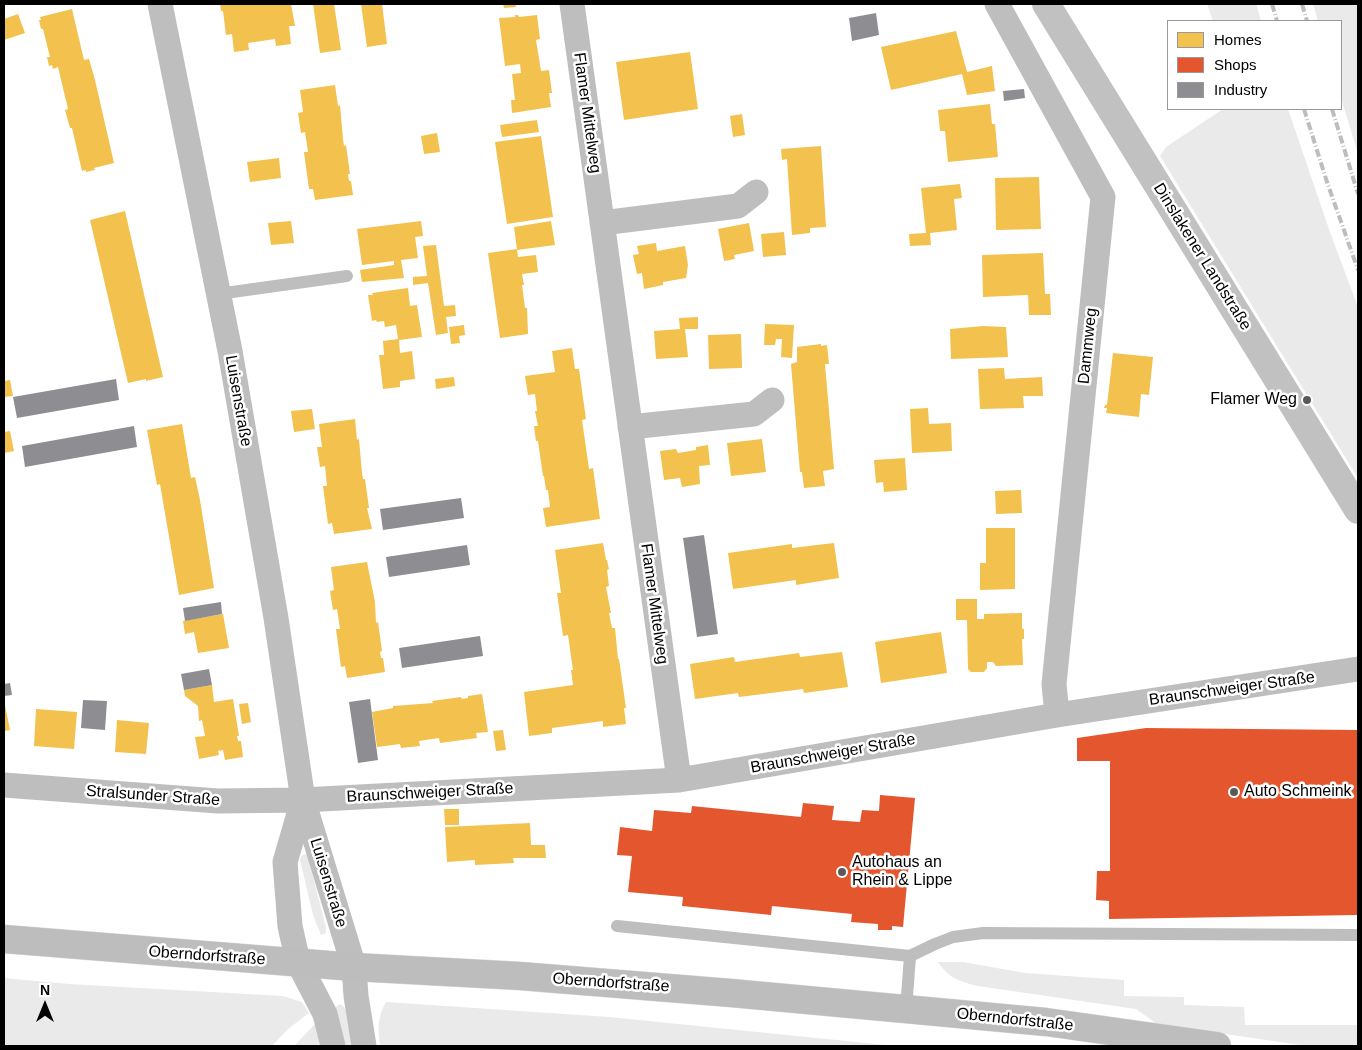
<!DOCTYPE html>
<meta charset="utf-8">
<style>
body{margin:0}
#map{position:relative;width:1362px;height:1050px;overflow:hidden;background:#fff;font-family:Helvetica,sans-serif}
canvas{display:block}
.frame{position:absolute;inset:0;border:5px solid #000;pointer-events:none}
.legend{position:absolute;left:1167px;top:20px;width:175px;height:90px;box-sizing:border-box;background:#fff;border:1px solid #999;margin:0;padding:6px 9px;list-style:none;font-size:15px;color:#000}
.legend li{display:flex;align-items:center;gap:10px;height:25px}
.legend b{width:25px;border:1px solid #999}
.north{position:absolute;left:20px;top:980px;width:50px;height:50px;-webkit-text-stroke:4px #fff;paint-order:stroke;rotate:0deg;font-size:14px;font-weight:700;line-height:20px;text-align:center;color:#000}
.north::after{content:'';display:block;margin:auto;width:18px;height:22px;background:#000;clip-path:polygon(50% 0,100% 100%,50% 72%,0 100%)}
</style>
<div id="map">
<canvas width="1362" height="1050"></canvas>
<div class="frame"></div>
<ul class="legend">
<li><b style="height:14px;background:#f2c14e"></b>Homes</li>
<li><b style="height:14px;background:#e4572e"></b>Shops</li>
<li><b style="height:14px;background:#8d8d92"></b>Industry</li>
</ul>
<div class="north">N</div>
</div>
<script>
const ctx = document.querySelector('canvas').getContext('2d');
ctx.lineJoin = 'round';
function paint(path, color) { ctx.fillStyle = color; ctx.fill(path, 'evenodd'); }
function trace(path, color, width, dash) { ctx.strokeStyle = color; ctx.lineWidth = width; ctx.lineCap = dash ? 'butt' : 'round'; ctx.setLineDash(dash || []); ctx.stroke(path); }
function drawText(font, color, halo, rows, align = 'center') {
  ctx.font = font + ' Helvetica,sans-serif'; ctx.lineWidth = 5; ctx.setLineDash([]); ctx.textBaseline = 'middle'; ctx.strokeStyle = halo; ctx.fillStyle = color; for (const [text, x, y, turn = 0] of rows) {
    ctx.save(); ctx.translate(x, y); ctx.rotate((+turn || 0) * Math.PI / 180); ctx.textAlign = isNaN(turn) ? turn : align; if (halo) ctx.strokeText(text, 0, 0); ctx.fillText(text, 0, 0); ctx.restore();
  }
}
const green = new Path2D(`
 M1207 4H1256L1261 21H1213Z
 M1313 4H1358V154L1341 98V21H1318Z
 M1223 109H1288L1331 235 1358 307V478L1160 156 1166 147Z
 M307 854 326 927V933L321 935 313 915 300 860 302 855Z
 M938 962H963L1025 973 1124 980V996L1184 997V1005L1244 1007 1245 1025H1358V1046H1307L1157 1024 1136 1009 978 986C961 982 948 978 938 962Z
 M4 978 69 984 283 996 302 1002 309 1013 288 1029 272 1046H4Z
 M386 1002 609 1017 896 1046H380C378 1029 377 1018 386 1002Z
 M339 1004 343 1006 346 1011 353 1046H342L336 1011V1007Z
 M315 1024 320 1046H294Z`);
const homes = new Path2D(`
 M220 4H291L295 26H289L291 44 276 46 275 39 248 43 249 50 234 52 232 34 226 35 223 11H221Z
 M313 4H334L341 50 320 53Z
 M361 4H382L387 44 367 47Z
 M503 4H515L516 7 504 8Z
 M72 9 84 60 89 59 95 80 114 163 94 168 95 170 86 172V170L82 171 72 128H70L65 110 68 109 58 67 53 69 52 65 49 66 47 57H50L43 29H41L39 20H41L40 17Z
 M18 14 25 33 4 40V19Z
 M515 15H518L519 17 537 15 540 39 536 40 541 71 549 70 552 93H549L551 107 512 113 511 100H515L512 74 521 73 520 64 505 66 499 18 515 17Z
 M956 31 967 72 992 66 995 91 967 95 962 74 891 90 881 47Z
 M690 52 698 109 624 120 616 62Z
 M335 85 338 106 340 105 343 139 344 146 346 145 350 174H348L349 181H351L353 195 315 200 313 189H309L304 152H308L305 132 301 133 298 113 303 112 300 90Z
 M990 104 992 124H995L998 157 948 162 945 131H940L938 110Z
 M742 114 745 135 733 137 730 116Z
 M537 120 539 132 502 137 500 125Z
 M437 133 440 152 424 154 421 136Z
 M541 136 553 217 507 224 495 142Z
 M821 146 826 227 810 228V233L792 235 787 159 782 160 781 149Z
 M279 158 281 178 250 182 247 162Z
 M1039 177 1041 229 996 230 995 178Z
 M960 184 962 198 954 199 957 230 930 233 931 245 910 246 909 234 926 233 921 188Z
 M125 211 163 377 146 381V379L128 383 90 220Z
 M291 221 294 243 271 245 268 223Z
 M421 221 423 236 415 237 418 258 401 260 404 278 362 282 360 270 394 265V261L362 265 357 229Z
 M551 221 555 245 517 250 514 227Z
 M749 223 754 251 734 255 735 259 724 261 718 229Z
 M784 232 786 255 763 257 761 234Z
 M656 243 657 251 685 246 688 265 686 278 663 282V285L644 289 642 273 637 274 633 255 639 254 637 246Z
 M436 245 444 306 455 305 456 316 446 317 448 333 436 335 428 283 413 285V277L427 276 423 246Z
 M517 249 518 257 536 255 538 272 522 274 524 285H522L525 308H527L528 334 500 338 488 253Z
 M1043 253 1045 294H1050L1051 315H1029L1028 295 983 297 982 255Z
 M408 288 410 306 417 305 422 337 399 340 400 353 412 351 415 379 400 381V387L383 389 379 355H384L383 341 398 339 396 325 385 327 384 321 377 322 376 320 372 321 368 295H373L372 293Z
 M698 317V329H685L688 357 656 359 654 331 680 329 679 318Z
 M765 324 794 325 792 358 781 357 782 339H776L775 345H764Z
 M464 325 465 335 459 336 460 343 451 344 449 327Z
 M983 326 1006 327 1008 357 951 359 950 329Z
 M741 334 742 368 709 369 708 335Z
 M821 344V346L827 345 829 364H825L834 469 823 471 825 486 804 488 802 472H800L791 364 797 362V347Z
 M572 348 575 369H579L586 419 582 420 589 469 593 468 600 519 546 527 543 508 550 507 548 490H546L544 476H543L538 441H536L534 426H538L535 411H537L535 394 528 395 525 376 555 372 552 351Z
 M1113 353 1153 357 1149 395 1141 394 1139 417 1106 413 1107 408H1104L1105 405H1107Z
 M1004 368 1005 379 1042 377 1043 396H1023L1024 408 980 409 978 369Z
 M454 377 455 386 436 389 435 379Z
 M10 380 13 396 4 397V381Z
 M928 408 929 424 951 423 952 451 912 453 910 409Z
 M312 409 315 429 294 432 291 411Z
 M355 419 357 440 359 439 362 473 363 479H365L369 508H367L372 529 334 534 332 523 328 524 323 486H327L325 466 320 467 317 447H322L319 424Z
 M182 424 191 478 195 477 200 500 214 588 179 595 160 484 157 485 147 430Z
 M10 431 14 451 4 453V432Z
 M762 439 766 472 731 476 727 443Z
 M708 445 710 465 699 466 700 484 682 487 680 478 664 480 660 451 676 449 678 453 696 450V447Z
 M905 458 907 490 884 492 883 482 876 483 874 460Z
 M1021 490 1022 513 996 514 995 491Z
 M986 528H1015V589L980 590V563H986Z
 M603 543 606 560H607L609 569 607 570 609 586 606 587 611 613H609L612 628H615L618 659H619L626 708H624L626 724 603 727V721L552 728V733L529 736 524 692 573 685 571 670H573L568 635 563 636 557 593H561L555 550Z
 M834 543 839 578 796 585V580L733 589 728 553 792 544V548Z
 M367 562 375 602 376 623 378 622 382 651 380 652 381 658H383L385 672 347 678 345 666 341 667 336 629H340L337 609 333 610 330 591 334 590 331 567Z
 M956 599H977V619H984V614L1022 613V629H1024V639H1022L1023 665 996 666 993 662H987V668L984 672H971L968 669 967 620H956Z
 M223 614 229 648 198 653 194 632 185 634 183 621Z
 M941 632 947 673 881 683 875 642Z
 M842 652 848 687 804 693 803 689 739 697 738 693 695 699 690 664 734 657 735 662 799 653 800 657Z
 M212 685 214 702 233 699 239 736H237L238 741H241L243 757 225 760 223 750 218 751 219 755 199 759 195 737 205 736 202 720 199 721 198 706 185 696 184 690Z
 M482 694 488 732 476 733 477 738 440 743 439 738 419 741 420 746 401 748 400 744 377 747 372 712 393 708V706L433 703 432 701 461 697 462 699 468 698V696Z
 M4 700 10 730 4 731Z
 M248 703 251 722 242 724 239 704Z
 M36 709 77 712 74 749 34 746Z
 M117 720 149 723 146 754 115 752Z
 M503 730 506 750 496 751 493 731Z
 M444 809H459V825H445Z
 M530 823 531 845H545L546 858H513L514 863 475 865V860L447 862 445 827Z`);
const shops = new Path2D(`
 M1146 728 1358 730V915L1109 919V901L1096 900 1097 871H1110V761H1077V738Z
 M880 795 915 798 903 927 892 926V930H878V924L851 922 852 914 772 906 771 915 682 906 683 897 628 892 632 856 617 855 620 827 652 831 654 810 691 813 692 806 801 817 803 803 834 806 832 820 860 822 862 810 879 811Z`);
const industry = new Path2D(`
 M876 13 879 35 852 41 849 18Z
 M1024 89 1025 98 1004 101 1003 91Z
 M116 379 119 400 17 418 13 397Z
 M134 426 137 447 25 467 22 446Z
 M461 498 464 518 383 530 380 509Z
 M704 535 718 634 697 637 683 538Z
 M467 545 470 565 389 577 386 557Z
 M221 602 222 614 185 621 183 608Z
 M480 636 483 656 402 668 399 648Z
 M209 669 212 685 184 690 181 674Z
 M10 683 12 695 4 696V684Z
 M370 699 378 760 358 763 349 702Z
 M83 700 107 701 105 730 81 728Z`);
const lane = new Path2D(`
 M218 294 347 276
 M617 926 910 956 906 1010
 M910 956 935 944 953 937 983 933 1358 935`);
const street = new Path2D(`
 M160 4 230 351 276 618 303 800 354 967 356 996 364 1046
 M572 4 679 780
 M997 4 1103 197 1054 684 1057 715
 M602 223 738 206 756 192
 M630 427 754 414 772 400
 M4 785 218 801 303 800 679 780 1057 715 1358 669
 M303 800 285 862 290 926 298 962 325 1014 333 1046`);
const secondary = new Path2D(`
 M1046 4 1358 510`);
const primary = new Path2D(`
 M4 939 354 967 520 976 731 993 1046 1022 1217 1046`);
const rail = new Path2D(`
 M1272 4 1277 21
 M1302 4 1307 21
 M1304 109 1327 182 1358 270
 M1332 109 1358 194`);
const markers = [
 [1307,400,5,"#595959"],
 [1234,792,5,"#595959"],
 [842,872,5,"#595959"]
];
const streetNames = [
 ["Flamer Mittelweg",587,113,82],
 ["Dinslakener Landstraße",1202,257,58],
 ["Dammweg",1088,346,-84],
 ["Luisenstraße",238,401,80],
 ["Flamer Mittelweg",654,604,82],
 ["Braunschweiger Straße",1232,689,-8],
 ["Braunschweiger Straße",833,754,-10],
 ["Braunschweiger Straße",430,793,-3],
 ["Stralsunder Straße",153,796,4],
 ["Luisenstraße",328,883,73],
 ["Oberndorfstraße",207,956,4],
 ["Oberndorfstraße",611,983,4],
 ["Oberndorfstraße",1015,1020,6]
];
const poiNames = [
 ["Flamer Weg",1297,400,"right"],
 ["Auto Schmeink",1244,792],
 ["Autohaus an",852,863],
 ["Rhein & Lippe",852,881]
];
paint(green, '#eaeaea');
paint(homes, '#f2c14e');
paint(shops, '#e4572e');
paint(industry, '#8d8d92');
trace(primary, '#dbdbdb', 29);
trace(lane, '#bebebe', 12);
trace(street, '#bebebe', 25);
trace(secondary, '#c1c1c1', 28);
trace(primary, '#bdbdbd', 28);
trace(rail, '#bdbdbd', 4, [8, 2.5, 1, 2.5]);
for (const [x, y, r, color] of markers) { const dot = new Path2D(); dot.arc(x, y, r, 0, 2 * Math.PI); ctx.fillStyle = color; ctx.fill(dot); trace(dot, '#fff', 2); }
drawText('16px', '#000', '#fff', streetNames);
drawText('16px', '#000', '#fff', poiNames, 'left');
</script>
